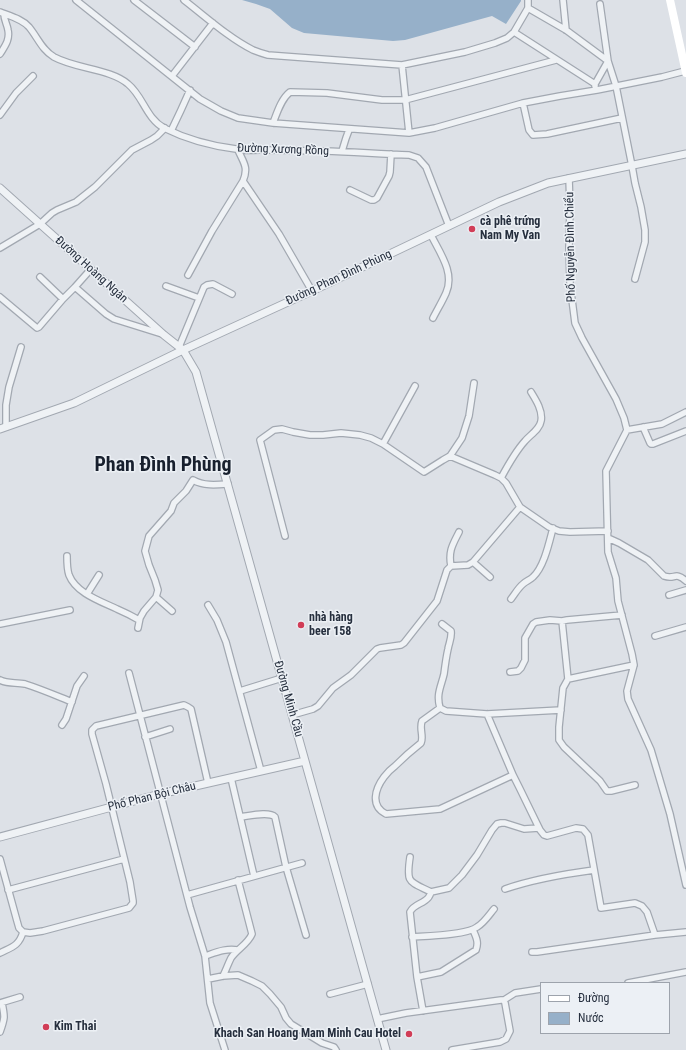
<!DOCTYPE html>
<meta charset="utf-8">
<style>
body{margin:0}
#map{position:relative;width:686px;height:1050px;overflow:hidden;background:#dde1e7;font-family:"Roboto Condensed",sans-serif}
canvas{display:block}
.legend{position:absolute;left:540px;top:982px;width:130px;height:52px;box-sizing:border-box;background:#ecf0f5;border:1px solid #9da3ac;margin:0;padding:5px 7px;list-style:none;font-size:12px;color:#262f3e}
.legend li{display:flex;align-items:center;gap:8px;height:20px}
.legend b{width:20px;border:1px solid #9da3ac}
</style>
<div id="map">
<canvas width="686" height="1050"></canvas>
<ul class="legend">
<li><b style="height:5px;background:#fff"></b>Đường</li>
<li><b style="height:11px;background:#96b0c9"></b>Nước</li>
</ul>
</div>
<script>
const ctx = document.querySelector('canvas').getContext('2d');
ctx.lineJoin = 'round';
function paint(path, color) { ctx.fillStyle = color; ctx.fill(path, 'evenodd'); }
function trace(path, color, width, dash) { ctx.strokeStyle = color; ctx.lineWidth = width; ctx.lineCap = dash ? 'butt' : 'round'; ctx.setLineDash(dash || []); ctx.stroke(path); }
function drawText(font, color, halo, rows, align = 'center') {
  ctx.font = font + ' "Roboto Condensed",sans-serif'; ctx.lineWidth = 3; ctx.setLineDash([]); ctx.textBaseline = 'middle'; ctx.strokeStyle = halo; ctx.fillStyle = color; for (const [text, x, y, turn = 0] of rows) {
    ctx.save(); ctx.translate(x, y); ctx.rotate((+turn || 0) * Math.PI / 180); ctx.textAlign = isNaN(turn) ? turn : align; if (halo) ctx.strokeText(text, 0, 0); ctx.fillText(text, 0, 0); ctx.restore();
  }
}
const water = new Path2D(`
 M242 0H521V1L506 24 492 16 405 40 393 41 304 33 292 28 270 9 256 4Z`);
const minor = new Path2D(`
 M76 0 200 99 221 111 238 118 273 123 409 133 435 128 523 103 560 96 597 90 662 77 685 71
 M134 0 195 47
 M184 0C206 17 229 38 253 50 258 52 264 54 268 55L402 65 465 52 495 43 507 38 514 32 528 8V0
 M563 0 566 30
 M600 4 608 61 616 86 632 166 635 183 641 207 645 230V242L635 279
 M528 8 566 30 608 61 595 84
 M0 12C10 16 22 19 29 27 38 38 42 50 54 57 76 69 111 69 128 84 143 96 146 118 164 128 186 139 212 146 236 149 246 151 257 150 267 150 286 150 305 151 324 151 353 152 381 154 409 155L418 158 426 167 449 226
 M514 32 595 84V86
 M0 54C5 46 10 40 8 30 7 24 4 20 4 14
 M402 65 409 133
 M172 76 213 23
 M523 103 529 130 533 135 547 134 622 118
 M0 115 16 93 33 76
 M273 123C277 113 281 99 290 92L327 93 382 100H405L556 60
 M171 131 181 110 190 90
 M238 150C243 162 249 167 243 181L279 234 312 291
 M342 151 346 138 349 130
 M569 178 570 209 569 246 570 284 575 323 582 338 616 399 624 418 627 430 606 471 608 552 616 578 618 601 632 654 634 665 627 691 628 699 651 750 670 814 686 885
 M350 190 371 200H374L377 198 389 176 390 172 391 154
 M431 235C440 253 455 273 446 293 442 302 437 310 433 318
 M0 248 40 224 52 213 57 210 76 202 95 187 132 150 151 140 157 136 165 128
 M188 275 212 231 243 181
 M40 277 63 299
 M166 286 199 298
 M75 287 91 269
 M0 297 37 328 39 327 63 299 75 287 106 314 114 319 162 334
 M179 347 204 287 207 285 213 284 232 294
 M6 427V405L9 387 21 347
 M643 427 650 443 651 444H653L686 431
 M627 430 662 424 686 412
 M383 444 415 386
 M450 456 495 475 501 478 506 483 520 507 549 527 559 531 570 532 608 531
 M501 478C508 465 515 452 525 441 530 435 540 429 541 421 543 411 536 400 531 392
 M285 536 260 440 274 430 282 429 293 432 310 435H323L341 433 360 435 371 438 383 444 424 472 443 460 450 456 462 438 469 416 474 383
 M608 538 619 543 648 560 664 576C675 580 675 571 686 581
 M67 556C67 562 67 569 69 575 76 593 100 601 117 609 124 612 132 616 139 620
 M473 562 490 577
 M451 566C448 551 453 544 459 532
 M87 594 99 575
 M669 595 686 590
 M156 597 172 611
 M511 599C515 594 518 588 523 584 526 581 530 580 533 577 544 567 549 543 553 528
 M208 605 217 620 226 642 261 771
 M622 615 567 620 562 621 568 679 563 688 559 727V740L564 747 600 781 607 791H611L635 785
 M0 624 70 610
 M442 624 451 631C452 638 449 643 448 649 446 658 445 666 444 674 441 687 436 694 440 708L446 711 487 714 561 710
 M138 628 140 618 144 611 156 597 158 590 155 580 149 565 145 551 149 536 171 511 174 503 186 491 193 480C204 486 215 485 228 484
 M655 636 686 627
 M510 672 518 671 521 668 525 660V638L533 624 536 622 550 620 562 621
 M129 673 190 907 205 956 210 1003 225 1050
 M568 679 634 665
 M0 680C7 684 17 682 25 684 41 689 57 696 72 702
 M240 691 282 678
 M440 708 422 721C419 729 424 736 421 743 412 750 403 758 395 766 391 769 387 773 384 777 375 789 370 806 386 814L440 809 513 775
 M487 714 513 775 520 789 540 830 544 835 547 836 576 828 583 829 588 835 601 908 635 903 642 906 647 912 655 935
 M292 715 313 709 318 706 333 688 351 675 377 649 380 648 401 645 404 643 437 601 447 570 451 566 468 565 473 562 520 507
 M62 725 66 719 77 686 84 676
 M145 737 170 729
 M231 778 254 876
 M240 817C249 816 269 811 275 817L286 867 306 935
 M410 857C406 884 409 881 431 892 431 893 429 897 428 898 423 904 414 904 410 912L417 977 423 1011
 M0 859 17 921 19 928 23 932 30 933 43 931 129 908 133 903V901L130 882 106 784 92 734V730L96 726 184 705 188 707 191 709 208 783
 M505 889C534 879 564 874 594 870
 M8 890 124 859
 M431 892 449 888 462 875 477 855 492 830 497 824 501 823H505L524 829 539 828
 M187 895 302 863
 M412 937C427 936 467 935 477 927 484 923 489 915 494 909
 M532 952H537L655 935 686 932
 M0 953C12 947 19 946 23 932
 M205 956C217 952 226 948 238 950
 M223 976C226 970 228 964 231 958 237 949 248 944 252 934L238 880
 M417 977 441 972 476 950C479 942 476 937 473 930
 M208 979 223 976 238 975 252 981 262 986 270 994 281 1007 286 1018 291 1024 322 1043 334 1047 336 1050
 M628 983 686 972
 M330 994 368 984
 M504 1000 515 993 541 989
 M0 1003 20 997
 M377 1019 406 1013 501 1000H504L505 1003 510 1031 506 1039 500 1042 452 1050
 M0 1032C5 1018 5 1017 2 1003`);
const tertiary = new Path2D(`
 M0 188 164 335 183 350 196 372 386 1050
 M0 429 74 403 183 350 312 291 499 202 548 183 686 154
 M0 837 160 794 305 761`);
const secondary = new Path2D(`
 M670 0 686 73`);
const markers = [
 [472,229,4,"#d13d57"],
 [301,625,4,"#d13d57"],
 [46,1027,4,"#d13d57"],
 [409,1034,4,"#d13d57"]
];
const streetNames = [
 ["Đường Xương Rồng",283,150,2],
 ["Phố Nguyễn Đình Chiểu",571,247,-91],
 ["Đường Hoàng Ngân",91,270,42],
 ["Đường Phan Đình Phùng",339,278,-25],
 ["Đường Minh Cầu",288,699,74],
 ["Phố Phan Bội Châu",152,797,-14]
];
const poiNames = [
 ["cà phê trứng",480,222],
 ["Nam My Van",480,236],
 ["nhà hàng",309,618],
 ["beer 158",309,632],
 ["Kim Thai",54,1027],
 ["Khach San Hoang Mam Minh Cau Hotel",401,1034,"right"]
];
const townNames = [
 ["Phan Đình Phùng",163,466]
];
paint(water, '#96b0c9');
trace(minor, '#a2a8b1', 8);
trace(tertiary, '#a2a8b1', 9);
trace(minor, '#eff2f5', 5.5);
trace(tertiary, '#eff2f5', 7);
trace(secondary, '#fff', 8);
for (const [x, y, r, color] of markers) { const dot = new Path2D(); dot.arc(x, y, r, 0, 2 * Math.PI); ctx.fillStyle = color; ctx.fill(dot); trace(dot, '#ecf0f5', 1.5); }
drawText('12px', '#262f3e', '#ecf0f5', streetNames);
drawText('bold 12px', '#262f3e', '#ecf0f5', poiNames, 'left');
drawText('bold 20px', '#18202e', '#ecf0f5', townNames);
</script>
